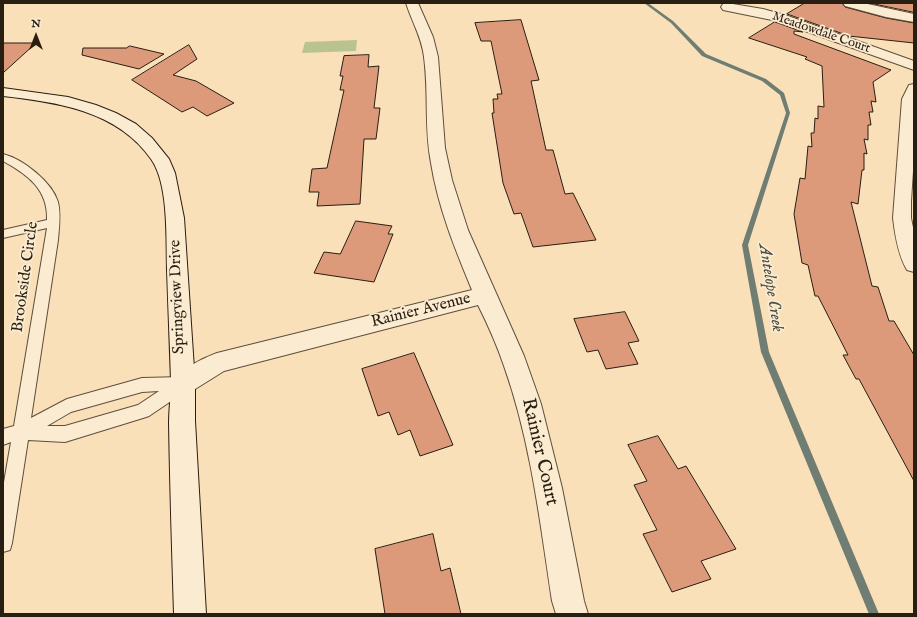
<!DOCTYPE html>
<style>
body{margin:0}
#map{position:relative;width:917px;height:617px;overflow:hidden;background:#f9e0b8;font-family:"IM FELL English",serif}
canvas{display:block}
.frame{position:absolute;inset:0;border:4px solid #291e12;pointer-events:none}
.north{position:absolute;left:16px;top:16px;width:40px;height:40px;-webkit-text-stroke:3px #fbebd1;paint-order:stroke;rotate:0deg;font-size:11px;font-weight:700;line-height:16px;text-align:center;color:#291e12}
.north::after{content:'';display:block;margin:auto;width:14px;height:18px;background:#291e12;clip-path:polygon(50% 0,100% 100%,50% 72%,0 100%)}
</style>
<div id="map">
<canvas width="917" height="617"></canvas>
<div class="frame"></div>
<div class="north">N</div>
</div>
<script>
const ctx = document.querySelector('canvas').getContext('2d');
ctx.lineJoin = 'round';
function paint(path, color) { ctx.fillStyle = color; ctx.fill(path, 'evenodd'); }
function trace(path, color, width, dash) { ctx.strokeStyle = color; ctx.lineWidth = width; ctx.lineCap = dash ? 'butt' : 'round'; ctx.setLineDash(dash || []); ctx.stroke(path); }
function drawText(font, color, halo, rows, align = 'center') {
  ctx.font = font + ' "IM FELL English",serif'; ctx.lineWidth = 3.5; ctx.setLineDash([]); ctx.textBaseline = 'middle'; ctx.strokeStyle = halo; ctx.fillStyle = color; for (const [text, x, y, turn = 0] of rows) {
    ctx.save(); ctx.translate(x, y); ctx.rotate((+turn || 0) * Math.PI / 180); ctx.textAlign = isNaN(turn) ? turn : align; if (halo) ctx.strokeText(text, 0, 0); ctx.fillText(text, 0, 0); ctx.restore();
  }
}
const green = new Path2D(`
 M357 40 356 51 302 53 305 42Z`);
const stream = new Path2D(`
 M644 3H648L673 21 706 54 766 79 784 93 790 113 748 245 769 352 879 614H869L761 352 742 245 786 113 780 95 762 81 702 56 671 23Z`);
const building = new Path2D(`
 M805 3H842L845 7 886 18 914 23V43L849 36 787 14Z
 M870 3H914V12Z
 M521 20 539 80 531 81 546 150H553L565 194 573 193 596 240 533 247 521 213 514 214 503 183 492 113H494L493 99H498L497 94H502L491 41H481L475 23Z
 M775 22 803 32 794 31V34L891 70 873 82 876 102 871 101 873 112H869L871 125H868V140L864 139 867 154 864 153V170H862L858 204 851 202 872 286 878 287 889 321H894L914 355V481L859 379H856L843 355H848L818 296H815L808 265 802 263 794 214 800 178 805 179 808 146 812 147 811 133H814L815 118 818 119V106L824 107 822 66 805 59 807 57 749 38Z
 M3 43H36L3 73Z
 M189 45 197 59 173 75 196 81 234 103 207 116 193 107 182 112 132 80Z
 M130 46 164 54 139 69 82 55 83 48H126Z
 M369 55 368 67 379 66 374 108H380L376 139H364L360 204 317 206 319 192H309L312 169 327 168 344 90H340L343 76H340L344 56Z
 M356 221 392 226 388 234H393L374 282 314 273 324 252 340 254Z
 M625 312 639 341 628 343 638 364 606 369 598 350 587 352 574 319Z
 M414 353 453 445 420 456 410 430 398 435 389 412 378 416 362 369Z
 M658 436 678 469 686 466 736 549 701 561 711 579 672 592 643 534 657 530 634 485 647 481 628 445Z
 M433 534 441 571 450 568 461 614H385L375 549Z`);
const lane = new Path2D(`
 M3 154C23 159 52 182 58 202 61 214 59 228 58 240L31 418 67 399 142 378 183 377 189 379 191 384 189 389 149 416 143 418 65 442 28 440 12 543 10 550 3 552V488L11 442 3 445V429L14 426 47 228 3 238V230L47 220C48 189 28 175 3 161ZM159 391 138 405 65 426H47L71 412 142 392Z`);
const street = new Path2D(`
 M406 3H418L433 37 438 57 445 148 452 180 468 230 524 356 541 404 562 488 584 601 588 614H556L552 601C540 522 531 442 504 366 497 345 488 325 478 305L224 371 192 391 183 394 174 391 171 384C177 371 203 358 217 353L472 290C455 249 438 207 431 163 424 128 429 93 424 57 422 38 412 22 406 3Z
 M727 3 763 9 785 15 914 61V70L777 21 723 10 721 7 723 4Z
 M843 3H863L914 14V22L886 17 845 6Z
 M914 84V156L911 201V218L914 232V272L907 270C898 255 895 235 893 218L902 99 909 85Z`);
const secondary = new Path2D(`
 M3 88 68 97 96 105 116 113 136 124 152 138 169 159 175 173 184 218 195 384V421L206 614H174C172 550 170 487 169 423 169 409 171 396 171 382 170 344 168 307 167 269 166 239 169 184 151 159 118 111 57 102 3 96Z`);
const farStreetnames = [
 ["Meadowdale Court",821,33,19]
];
const streetNames = [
 ["Brookside Circle",26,277,-82],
 ["Springview Drive",178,297,-92],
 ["Rainier Avenue",421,311,-14]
];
const waterNames = [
 ["Antelope Creek",770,288,81]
];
const nearStreetnames = [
 ["Rainier Court",539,452,77]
];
paint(green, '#b9c392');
paint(stream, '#6f7d73');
paint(building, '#dd9a7b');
trace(building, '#291e12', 1);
trace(lane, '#5d4e3c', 2);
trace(street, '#5d4e3c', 2);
trace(secondary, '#291e12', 2);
paint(lane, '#fbebd1');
paint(street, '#fbebd1');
paint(secondary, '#fbebd1');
drawText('13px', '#291e12', '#fbebd1', farStreetnames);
drawText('16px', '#291e12', '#fbebd1', streetNames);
drawText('italic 17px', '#4c4e42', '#fbebd1', waterNames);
drawText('19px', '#291e12', '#fbebd1', nearStreetnames);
</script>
